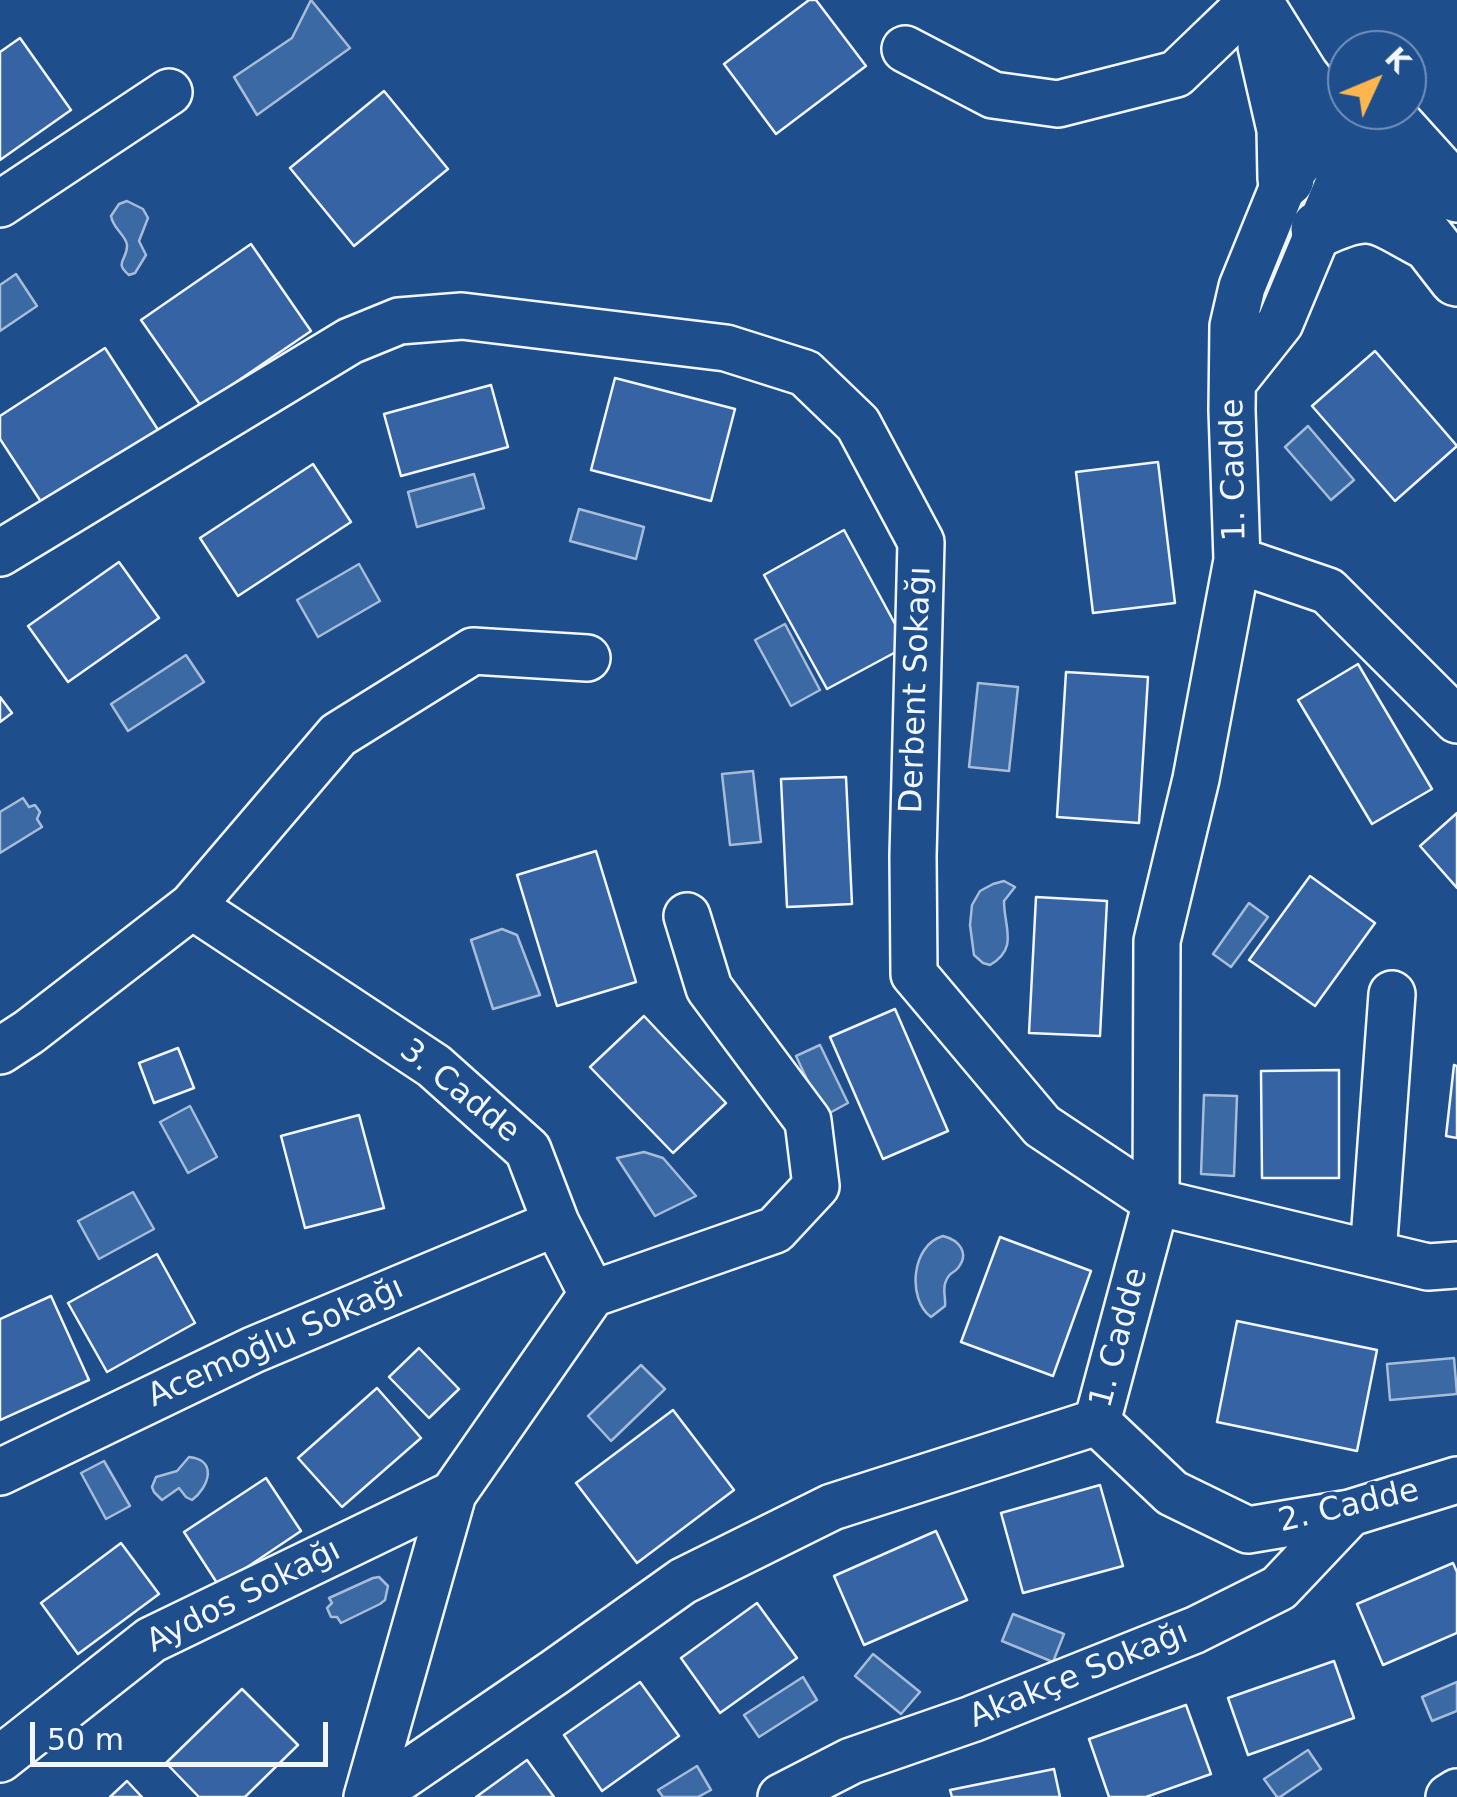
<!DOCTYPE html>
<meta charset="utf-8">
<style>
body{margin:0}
#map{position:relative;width:1457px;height:1797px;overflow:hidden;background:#1f4e8c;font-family:"DejaVu Sans",sans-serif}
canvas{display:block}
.north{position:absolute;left:1327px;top:30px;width:100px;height:100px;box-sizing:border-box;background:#1f4e8c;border:2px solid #7391ba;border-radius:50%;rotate:46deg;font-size:28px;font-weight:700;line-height:40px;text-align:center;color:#f2f6ff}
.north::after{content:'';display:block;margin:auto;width:35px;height:45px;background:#ffb74d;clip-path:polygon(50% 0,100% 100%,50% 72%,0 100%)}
.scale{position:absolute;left:30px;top:1722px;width:298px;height:45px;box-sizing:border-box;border:5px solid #f2f6ff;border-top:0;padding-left:12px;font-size:30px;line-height:35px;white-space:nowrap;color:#f2f6ff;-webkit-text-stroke:8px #1f4e8c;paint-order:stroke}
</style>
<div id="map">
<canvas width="1457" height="1797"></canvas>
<div class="north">K</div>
<div class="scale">50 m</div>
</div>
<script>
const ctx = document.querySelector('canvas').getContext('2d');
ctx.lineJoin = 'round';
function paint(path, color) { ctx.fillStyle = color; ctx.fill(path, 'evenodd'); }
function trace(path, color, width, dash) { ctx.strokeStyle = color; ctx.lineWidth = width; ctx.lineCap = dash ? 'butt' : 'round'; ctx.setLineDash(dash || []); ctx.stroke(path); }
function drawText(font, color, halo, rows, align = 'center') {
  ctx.font = font + ' "DejaVu Sans",sans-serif'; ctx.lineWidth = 8; ctx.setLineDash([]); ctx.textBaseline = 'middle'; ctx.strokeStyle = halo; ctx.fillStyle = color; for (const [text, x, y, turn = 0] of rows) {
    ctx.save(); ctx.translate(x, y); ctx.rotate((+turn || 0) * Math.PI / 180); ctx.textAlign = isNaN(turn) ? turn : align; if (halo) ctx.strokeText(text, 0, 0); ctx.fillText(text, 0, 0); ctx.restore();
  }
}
const water = new Path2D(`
 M311 0 350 48 257 115 234 77 292 38Z
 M127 201 143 209 148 218 139 241 146 255 135 273 129 275C113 262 128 260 127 245 126 235 113 229 111 216L119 204Z
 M16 274 37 306 0 331V285Z
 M1308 426 1354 480 1331 500 1285 447Z
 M474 474 484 508 417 527 408 492Z
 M579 509 644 527 636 559 570 541Z
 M359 564 380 601 318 637 297 600Z
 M785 624 820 690 791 706 755 640Z
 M186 655 204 682 128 731 111 704Z
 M978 683 1018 687 1009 771 969 767Z
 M753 771 761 842 730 845 722 774Z
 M23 798 29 807 35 805 40 812 37 819 42 827 0 853V812Z
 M1004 881 1015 887 1004 901C1004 928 1019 948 990 965L983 963 974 955 970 925 972 905 980 891 993 884Z
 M1249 903 1268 917 1231 967 1213 954Z
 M502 929 517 935 540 995 493 1009 471 940Z
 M820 1045 848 1103 824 1116 796 1056Z
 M1204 1095 1237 1096 1234 1176 1201 1174Z
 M190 1106 217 1157 188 1173 160 1122Z
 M644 1152 663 1158 696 1196 655 1216 617 1158Z
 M133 1192 154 1229 99 1259 78 1221Z
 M943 1236C959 1240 970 1253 958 1268 952 1275 950 1271 946 1281 942 1288 946 1298 945 1306L931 1317C907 1299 911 1245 943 1236Z
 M1454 1358 1457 1394 1390 1400 1387 1364Z
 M641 1365 665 1389 611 1441 588 1416Z
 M189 1457C218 1460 209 1487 192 1500L186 1497 179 1488 162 1500 154 1492 152 1487 156 1477 177 1471Z
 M104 1461 130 1506 106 1519 81 1473Z
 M379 1577 388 1586 385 1600 380 1604 341 1623 337 1617H331L327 1608 332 1603 329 1598 373 1578Z
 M1013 1614 1064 1634 1053 1662 1002 1641Z
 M873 1654 920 1692 901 1714 855 1676Z
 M803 1677 817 1700 759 1737 744 1715Z
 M1457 1682V1711L1432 1721 1422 1697Z
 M1308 1750 1321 1769 1280 1797H1277L1264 1779Z
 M697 1766 711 1790 698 1797H663L658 1790Z`);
const building = new Path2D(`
 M809 0H816L866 66 776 134 724 64Z
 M20 38 71 110 0 160V52Z
 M384 91 448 169 354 246 290 168Z
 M251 244 311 331 201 406 141 320Z
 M105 348 164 439 49 514 0 439V416Z
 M1375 351 1457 446 1395 501 1312 406Z
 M615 378 735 409 711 501 591 470Z
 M491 385 508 447 401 476 384 414Z
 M1158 462 1175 603 1093 613 1076 472Z
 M313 464 351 522 238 596 200 538Z
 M844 530 907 646 827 689 764 575Z
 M119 562 159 618 68 682 28 626Z
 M1358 664 1432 789 1372 824 1298 700Z
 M1066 672 1148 677 1139 823 1057 817Z
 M0 697 12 713 0 722Z
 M846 777 852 904 787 907 781 779Z
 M1457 813V888L1420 846Z
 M596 851 636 982 557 1006 517 875Z
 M1310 876 1375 923 1315 1006 1249 960Z
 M1036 897 1107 901 1100 1036 1029 1033Z
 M895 1009 948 1131 883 1159 830 1037Z
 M644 1016 726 1103 673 1153 590 1067Z
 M178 1048 194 1088 154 1103 139 1063Z
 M1454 1065 1457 1066V1138L1446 1136Z
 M1339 1070V1178H1262L1261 1071Z
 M359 1115 384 1208 305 1228 281 1136Z
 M1000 1237 1091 1271 1053 1376 961 1342Z
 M157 1254 195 1323 107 1372 68 1303Z
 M51 1296 89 1380 0 1420V1319Z
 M1237 1321 1377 1350 1357 1451 1217 1422Z
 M419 1348 459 1389 429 1418 389 1377Z
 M377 1388 421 1438 342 1507 298 1458Z
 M673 1410 734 1490 637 1563 576 1483Z
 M266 1478 301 1531 219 1586 184 1532Z
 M1100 1485 1123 1566 1023 1593 1001 1513Z
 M936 1531 967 1600 864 1645 834 1576Z
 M121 1543 159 1594 78 1654 41 1603Z
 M1453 1563 1457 1572V1633L1383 1665 1357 1604Z
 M757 1603 797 1658 720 1713 681 1658Z
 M1334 1661 1354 1718 1248 1755 1228 1698Z
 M640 1682 679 1736 602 1791 564 1735Z
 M242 1689 298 1745 245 1797H199L166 1763Z
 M1186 1705 1211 1774 1146 1797H1109L1089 1739Z
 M527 1760 554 1797H476Z
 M1054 1769 1060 1797H952L950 1790Z
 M127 1781 142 1797H110Z`);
const minor = new Path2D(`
 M905 49 993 95 1058 104 1176 74 1253 0
 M0 204 169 92
 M1234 381 1280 323 1354 146
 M0 553 350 341 399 321 462 316 726 348 805 373 858 424 921 542 913 856 914 974 1042 1126 1156 1202 1428 1267 1457 1265
 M1237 560 1328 591 1457 720
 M192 906 338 735 473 651 587 658
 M0 1051 29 1032 192 906 434 1066 528 1150 556 1223 592 1294 453 1494 367 1797
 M1373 1254 1392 994
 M592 1294 775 1230 816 1186 808 1121 709 988 687 916
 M1097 1422 1172 1493 1248 1530 1350 1513 1457 1480
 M0 1472 253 1350 556 1223
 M0 1759 151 1640 453 1494
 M372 1797 555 1672 683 1581 832 1507 1097 1422 1156 1202 1157 941 1196 779 1237 560 1232 410 1233 326 1242 287 1286 179 1315 144 1338 126
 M781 1797 851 1761 972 1719 1195 1630 1279 1588 1350 1513
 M1449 1797 1457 1792`);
const major = new Path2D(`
 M1253 0 1301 77 1457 278
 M1266 46 1285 129 1286 179
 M1381 110 1457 194
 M1319 229C1373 204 1377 215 1426 241`);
const streetNames = [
 ["1. Cadde",1235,470,-91],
 ["Derbent Sokağı",917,690,-88],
 ["3. Cadde",459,1092,39],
 ["1. Cadde",1120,1338,-75],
 ["Acemoğlu Sokağı",276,1343,-24],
 ["2. Cadde",1349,1507,-13],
 ["Aydos Sokağı",244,1597,-27],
 ["Akakçe Sokağı",1079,1676,-22]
];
paint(water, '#3b69a3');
trace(water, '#a8bbd7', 2.5);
paint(building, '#3563a3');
trace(building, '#f2f6ff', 2.5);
trace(minor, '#f2f6ff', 50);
trace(major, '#f2f6ff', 60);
trace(minor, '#1f4e8c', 45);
trace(major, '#1f4e8c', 55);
drawText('32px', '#f2f6ff', '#1f4e8c', streetNames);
</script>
